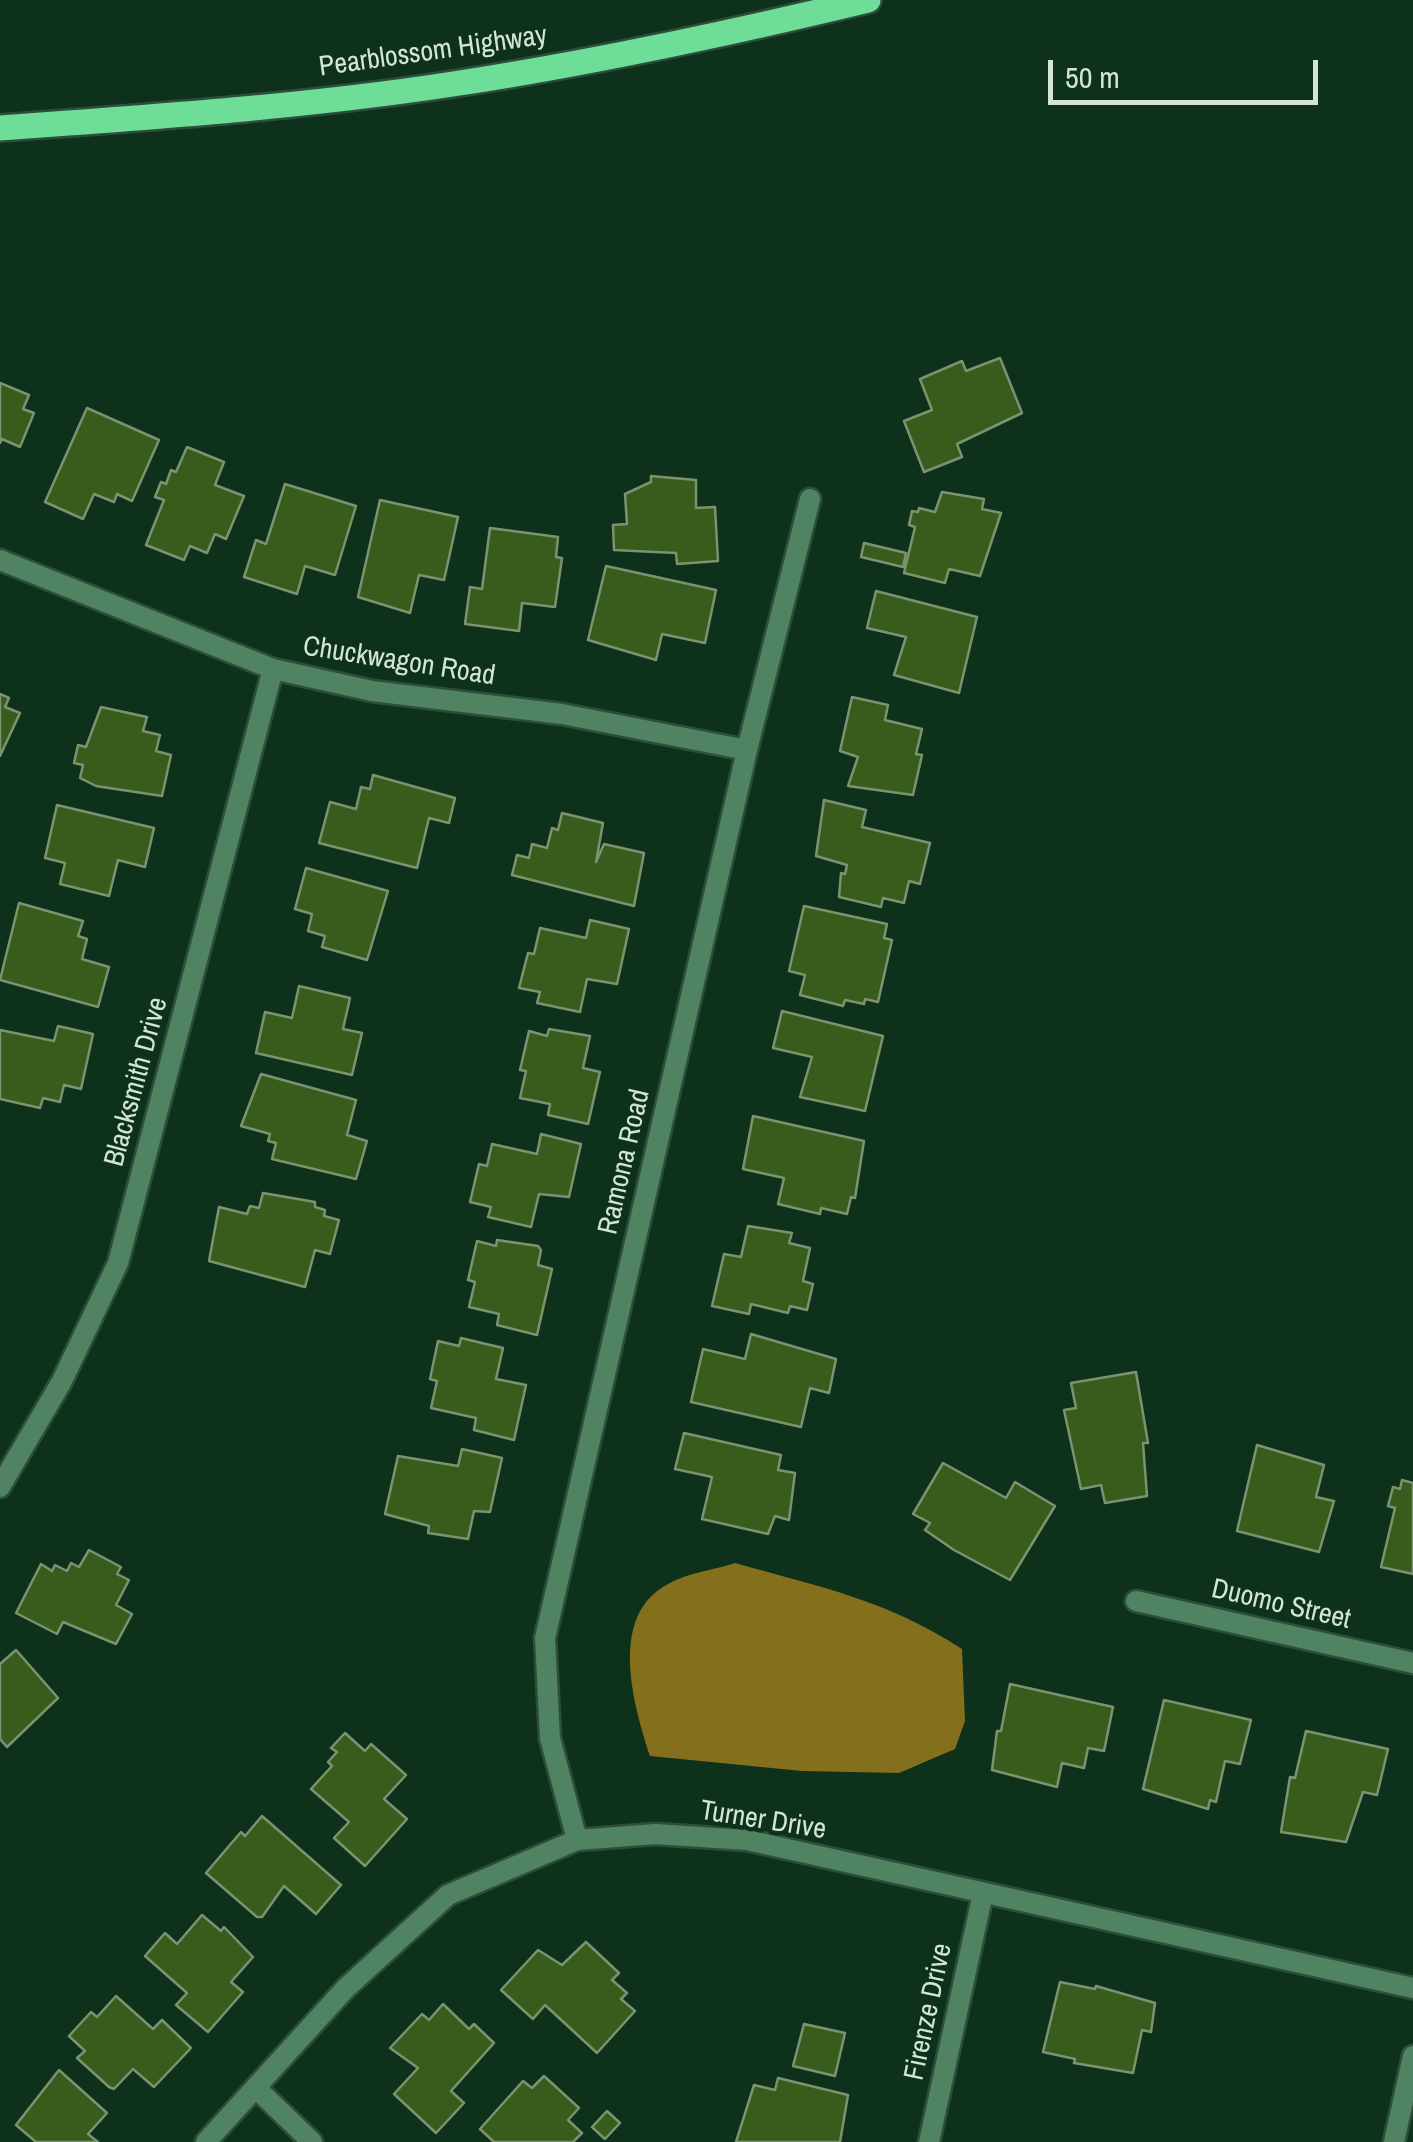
<!DOCTYPE html>
<style>
body{margin:0}
#map{position:relative;width:1413px;height:2142px;overflow:hidden;background:#0e311c;font-family:"Archivo Narrow",sans-serif}
canvas{display:block}
.scale{position:absolute;left:1048px;top:60px;width:270px;height:45px;box-sizing:border-box;border:5px solid #d2e5d8;border-top:0;padding-left:12px;font-size:30px;line-height:35px;white-space:nowrap;color:#d2e5d8;-webkit-text-stroke:8px #0e311c;paint-order:stroke}
</style>
<div id="map">
<canvas width="1413" height="2142"></canvas>
<div class="scale">50 m</div>
</div>
<script>
const ctx = document.querySelector('canvas').getContext('2d');
ctx.lineJoin = 'round';
function paint(path, color) { ctx.fillStyle = color; ctx.fill(path, 'evenodd'); }
function trace(path, color, width, dash) { ctx.strokeStyle = color; ctx.lineWidth = width; ctx.lineCap = dash ? 'butt' : 'round'; ctx.setLineDash(dash || []); ctx.stroke(path); }
function drawText(font, color, halo, rows, align = 'center') {
  ctx.font = font + ' "Archivo Narrow",sans-serif'; ctx.lineWidth = 9; ctx.setLineDash([]); ctx.textBaseline = 'middle'; ctx.strokeStyle = halo; ctx.fillStyle = color; for (const [text, x, y, turn = 0] of rows) {
    ctx.save(); ctx.translate(x, y); ctx.rotate((+turn || 0) * Math.PI / 180); ctx.textAlign = isNaN(turn) ? turn : align; if (halo) ctx.strokeText(text, 0, 0); ctx.fillText(text, 0, 0); ctx.restore();
  }
}
const water = new Path2D(`
 M735 1563C820 1587 887 1600 962 1649L965 1721 955 1749 899 1773 802 1771 650 1756C634 1706 607 1616 668 1584 687 1573 714 1570 735 1563Z`);
const building = new Path2D(`
 M1000 358 1022 413 957 444 962 457 924 472 904 421 932 410 920 379 962 361 966 371Z
 M0 383 29 395 23 409 34 413 20 447 2 439 0 443Z
 M87 408 159 440 132 501 117 494 114 502 94 494 83 519 45 502Z
 M187 447 224 462 215 485 244 496 226 539 215 534 207 553 190 546 184 560 146 545 164 500 155 497 161 482 166 484 171 470 176 472Z
 M651 476 696 480V508L715 507 718 561 677 564 676 553 614 550 613 525 627 524 625 494 651 482Z
 M285 484 356 506 335 575 305 566 297 594 244 577 256 540 266 544Z
 M942 492 984 499 982 509 1001 513 980 576 949 569 945 583 904 573 915 527 909 525 912 511 918 512 919 508 935 512Z
 M380 500 458 517 444 580 419 575 410 613 358 597Z
 M490 528 558 537 556 557 562 558 555 607 522 603 519 631 465 624 470 587 482 589Z
 M864 543 906 553 903 567 861 557Z
 M606 566 716 590 705 643 662 634 656 660 588 640Z
 M876 591 977 617 959 693 894 675 906 637 867 628Z
 M0 694 9 698 5 707 20 713 0 756Z
 M852 697 888 705 885 720 922 729 916 754 922 755 913 795 848 786 858 757 840 751Z
 M101 707 147 717 143 731 160 735 156 751 171 755 162 796 96 786 80 778 83 765 74 763 78 745 86 747Z
 M373 775 455 798 449 823 429 818 417 868 319 843 330 802 356 809 361 787 370 789Z
 M824 800 866 810 862 827 930 843 920 884 909 881 904 903 883 898 881 907 839 897 841 873 845 874 847 865 816 856Z
 M57 805 154 828 145 867 118 860 109 896 60 884 65 863 45 858Z
 M562 813 603 823 596 862 604 844 644 853 634 906 512 875 517 855 529 858 532 844 547 848 552 828 558 830Z
 M306 868 388 891 367 960 322 947 325 936 308 931 312 914 295 909Z
 M19 903 83 921 78 936 87 939 82 959 109 967 98 1007 0 980Z
 M804 906 887 924 884 938 892 940 878 1002 865 999 864 1004 845 1000 843 1006 800 995 805 975 789 971Z
 M590 920 629 929 617 984 587 979 580 1012 537 1003 540 992 519 988 528 953 534 954 540 928 586 938Z
 M299 986 350 998 343 1029 362 1033 352 1075 256 1053 265 1012 292 1018Z
 M782 1011 883 1036 865 1111 800 1097 812 1057 773 1048Z
 M58 1026 93 1034 81 1089 64 1085 60 1102 43 1098 40 1108 0 1099V1030L54 1041Z
 M549 1029 590 1036 583 1068 600 1072 588 1124 548 1115 550 1104 520 1098 526 1071 520 1070 529 1031 547 1036Z
 M261 1074 356 1100 347 1135 367 1141 356 1179 272 1159 276 1143 268 1141 270 1134 241 1126Z
 M753 1116 864 1141 855 1198 851 1197 847 1214 821 1208 820 1214 778 1204 784 1178 743 1169Z
 M541 1134 581 1144 569 1197 539 1194 531 1227 488 1217 491 1207 470 1202 479 1164 487 1166 492 1144 537 1154Z
 M263 1193 315 1202V1207L325 1210 324 1216 339 1220 330 1254 315 1250 305 1287 209 1261 219 1207 247 1214 250 1206 259 1208Z
 M748 1226 792 1233 789 1243 810 1248 803 1281 813 1284 807 1310 790 1306 788 1313 751 1304 749 1314 712 1306 724 1254 741 1257Z
 M497 1240 538 1246 541 1250 538 1265 552 1269 537 1335 497 1325 499 1314 469 1307 475 1282 468 1280 477 1241 496 1246Z
 M751 1334 836 1359 829 1393 810 1388 801 1427 691 1402 703 1349 745 1359Z
 M461 1338 503 1348 496 1379 526 1385 514 1440 474 1430 476 1418 431 1408 437 1381 430 1379 438 1341 459 1346Z
 M1136 1372 1148 1443H1143L1147 1496 1105 1503 1101 1485 1081 1489 1064 1410 1076 1408 1071 1383Z
 M684 1433 781 1455 778 1470 795 1473 789 1520 775 1516 768 1534 702 1519 712 1477 675 1469Z
 M1257 1445 1324 1465 1316 1497 1334 1501 1319 1552 1237 1531Z
 M462 1449 502 1458 490 1512 474 1511 468 1539 428 1533 429 1526 385 1514 398 1456 458 1466Z
 M943 1463 1006 1498 1015 1482 1055 1506 1010 1580 954 1550 925 1530 930 1523 913 1514Z
 M1402 1480 1413 1483V1574L1381 1567 1395 1508 1388 1506 1393 1487 1400 1489Z
 M89 1550 121 1567 117 1574 129 1580 116 1605 132 1614 116 1644 63 1622 57 1634 16 1613 41 1564 52 1571 55 1565 67 1571 71 1563 79 1567Z
 M16 1650 58 1698 7 1747 0 1739V1664Z
 M1010 1684 1113 1707 1104 1751 1088 1748 1084 1768 1062 1763 1057 1787 992 1770 997 1731H1001Z
 M1164 1700 1251 1720 1240 1764 1225 1761 1216 1802 1210 1800 1208 1809 1143 1789Z
 M1306 1731 1388 1749 1377 1795 1363 1792 1346 1842 1281 1832 1290 1777 1295 1778Z
 M345 1733 365 1751 371 1744 406 1775 384 1799 407 1819 365 1866 334 1838 349 1822 311 1789 332 1766 328 1762 337 1752 331 1748Z
 M262 1816 341 1885 316 1914 284 1886 262 1917H257L206 1873 241 1832 245 1836Z
 M202 1915 221 1931 224 1927 253 1957 231 1982 243 1992 208 2032 176 2005 187 1993 145 1956 165 1933 177 1944Z
 M586 1942 619 1973 612 1980 627 1993 621 1999 635 2011 597 2053 545 2005 533 2019 501 1990 538 1950 562 1965Z
 M1060 1982 1095 1989 1096 1986 1155 2003 1151 2032 1142 2030 1133 2073 1074 2063 1075 2059 1043 2052Z
 M116 1996 153 2029 162 2020 191 2048 154 2087 133 2069 114 2089 109 2087 77 2058 85 2051 69 2036 91 2012 97 2017Z
 M443 2004 469 2029 474 2024 494 2043 451 2091 464 2103 436 2133 394 2094 418 2068 390 2048 422 2014 429 2020Z
 M804 2024 845 2033 835 2076 793 2066Z
 M59 2070 107 2113 88 2134 98 2142H36L16 2125Z
 M544 2076 579 2108 568 2120 582 2133 573 2142H494L480 2129 523 2081 532 2088Z
 M778 2078 848 2095 840 2142H736L754 2085 775 2090Z
 M607 2111 620 2123 605 2139 592 2127Z`);
const minor = new Path2D(`
 M0 560 273 669 372 691 562 714 747 750
 M0 1487 62 1381 118 1263 273 669
 M1136 1601 1413 1663
 M577 1840 550 1738 545 1638 747 750 810 499
 M256 2088 312 2142
 M206 2142 346 1988 448 1895 577 1840 655 1834 747 1840 1413 1988
 M929 2142 983 1893
 M1394 2142 1413 2056`);
const primary = new Path2D(`
 M0 128C151 117 303 107 453 84 592 63 731 33 868 0`);
const streetNames = [
 ["Pearblossom Highway",433,52,-8],
 ["Chuckwagon Road",399,662,9],
 ["Blacksmith Drive",137,1082,-75],
 ["Ramona Road",625,1162,-77],
 ["Duomo Street",1281,1605,13],
 ["Turner Drive",763,1821,9],
 ["Firenze Drive",929,2012,-78]
];
paint(water, '#84701c');
paint(building, '#375c1c');
trace(building, '#7d9270', 2.5);
trace(minor, '#2d4e3a', 25);
trace(primary, '#2d4e3a', 30);
trace(minor, '#508361', 20);
trace(primary, '#6ddd98', 25);
drawText('28px', '#d2e5d8', '#0e311c', streetNames);
</script>
